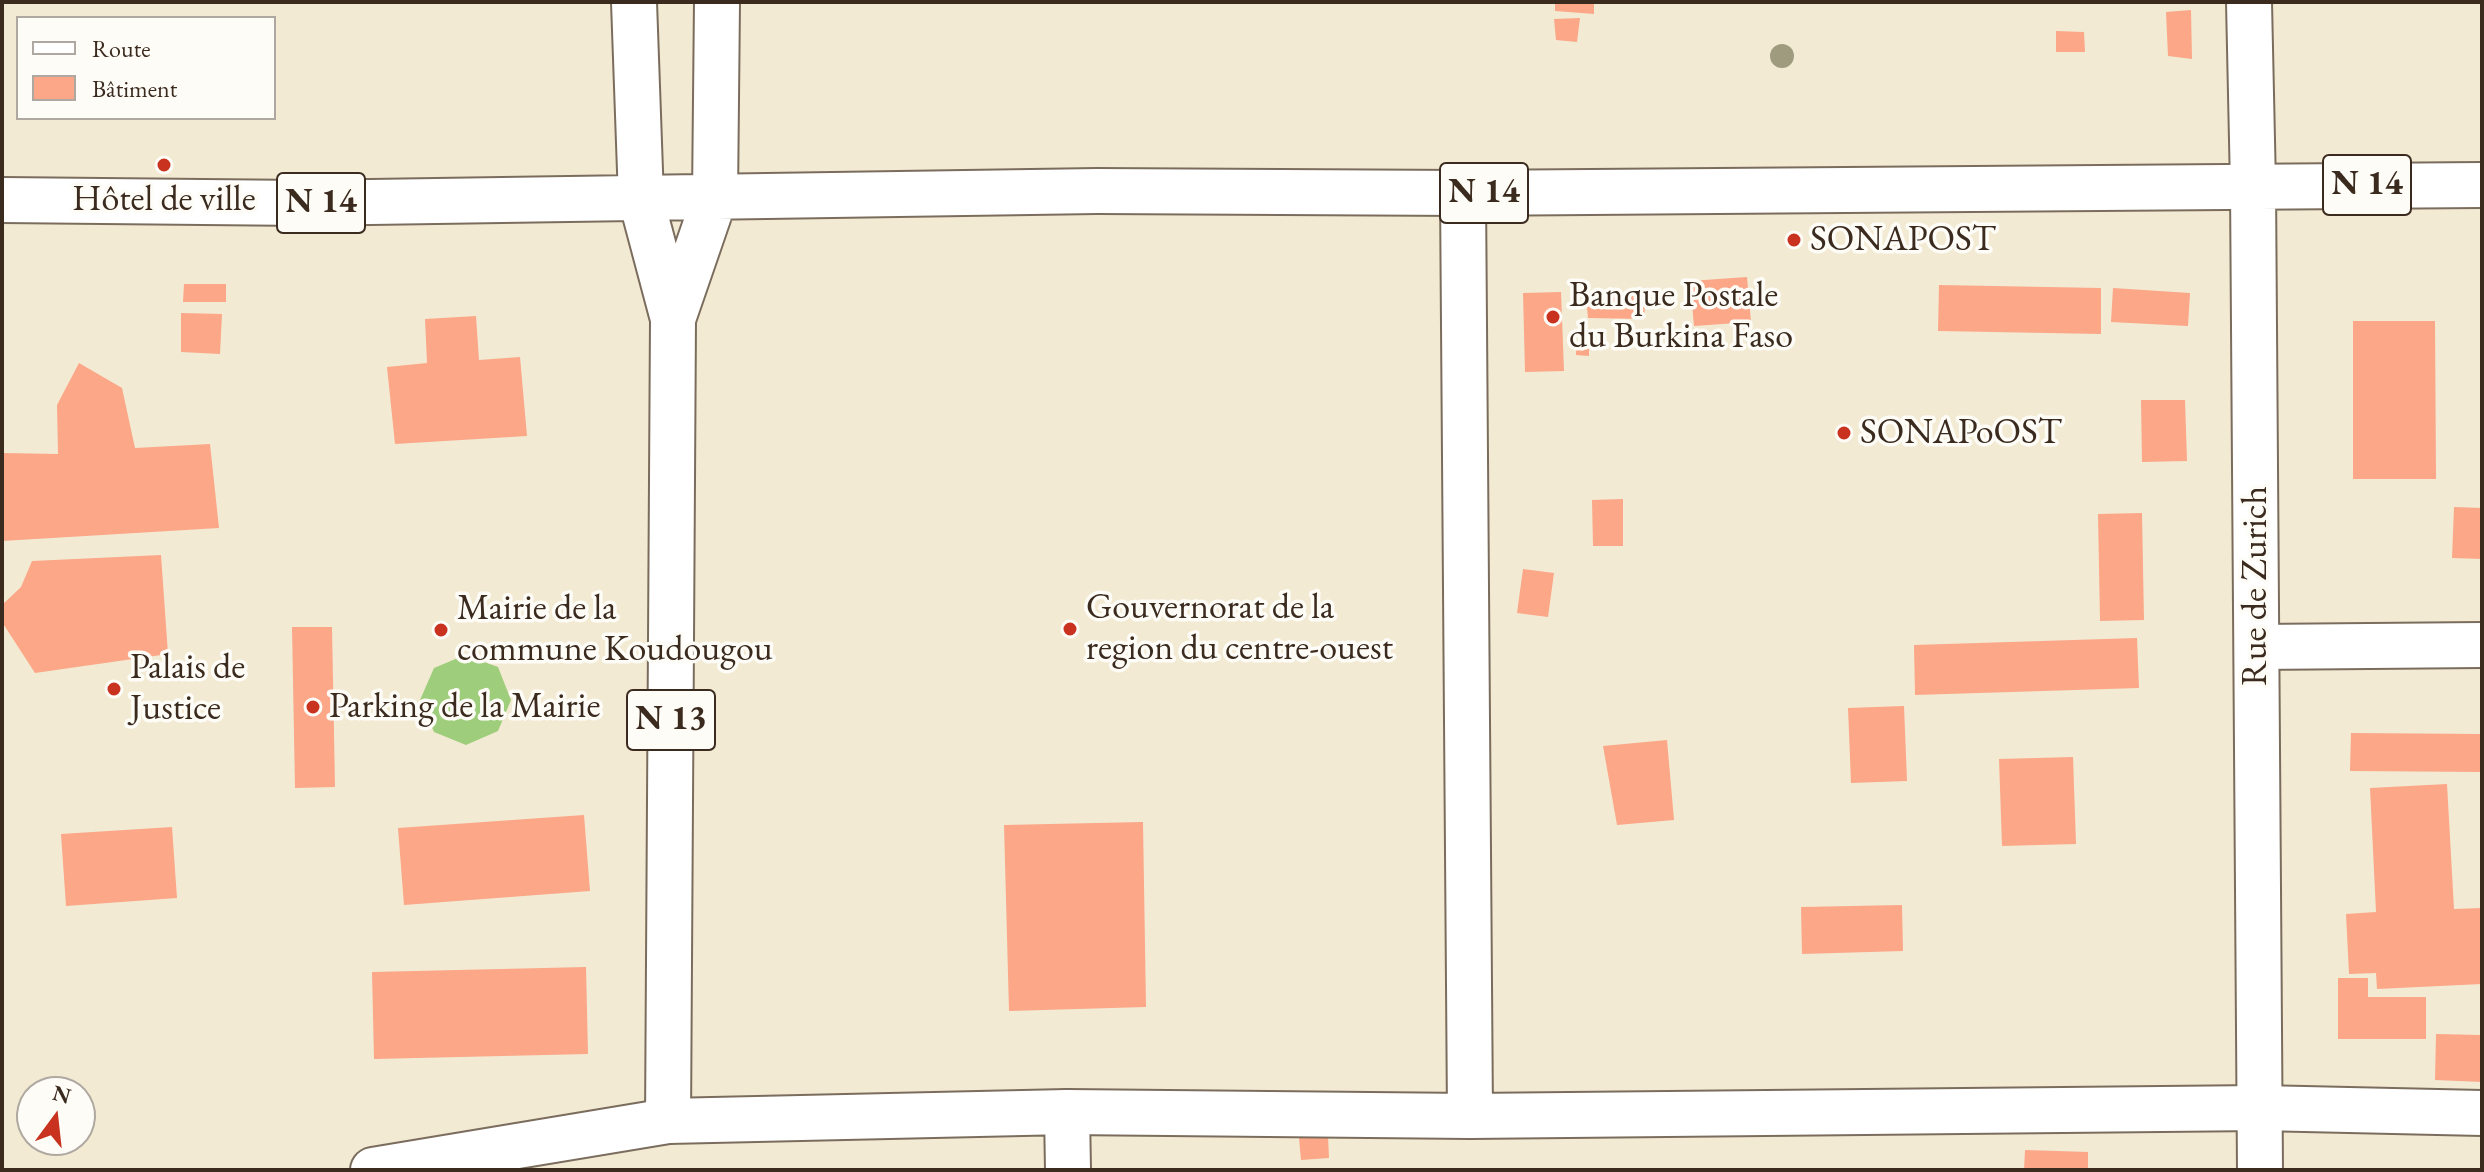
<!DOCTYPE html>
<meta charset="utf-8">
<style>
body{margin:0}
#map{position:relative;width:2484px;height:1172px;overflow:hidden;background:#f3ead3;font-family:"EB Garamond",serif}
canvas{display:block}
.frame{position:absolute;inset:0;border:4px solid #3b2a1e;pointer-events:none}
.legend{position:absolute;left:16px;top:16px;width:260px;height:104px;box-sizing:border-box;background:#fdfcf7;border:2px solid #afa8a0;margin:0;padding:10px 14px;list-style:none;font-size:24px;color:#3b2a1e}
.legend li{display:flex;align-items:center;gap:16px;height:40px}
.legend b{width:40px;border:2px solid #afa8a0}
.north{position:absolute;left:16px;top:1076px;width:80px;height:80px;box-sizing:border-box;background:#fdfcf7;border:2px solid #afa8a0;border-radius:50%;rotate:15deg;font-size:22px;font-weight:700;line-height:32px;text-align:center;color:#3b2a1e}
.north::after{content:'';display:block;margin:auto;width:28px;height:36px;background:#c8321e;clip-path:polygon(50% 0,100% 100%,50% 72%,0 100%)}
</style>
<div id="map">
<canvas width="2484" height="1172"></canvas>
<div class="frame"></div>
<ul class="legend">
<li><b style="height:10px;background:#fff"></b>Route</li>
<li><b style="height:22px;background:#fba788"></b>Bâtiment</li>
</ul>
<div class="north">N</div>
</div>
<script>
const ctx = document.querySelector('canvas').getContext('2d');
ctx.lineJoin = 'round';
function paint(path, color) { ctx.fillStyle = color; ctx.fill(path, 'evenodd'); }
function trace(path, color, width, dash) { ctx.strokeStyle = color; ctx.lineWidth = width; ctx.lineCap = dash ? 'butt' : 'round'; ctx.setLineDash(dash || []); ctx.stroke(path); }
function drawText(font, color, halo, rows, align = 'center') {
  ctx.font = font + ' "EB Garamond",serif'; ctx.lineWidth = 7; ctx.setLineDash([]); ctx.textBaseline = 'middle'; ctx.strokeStyle = halo; ctx.fillStyle = color; for (const [text, x, y, turn = 0] of rows) {
    ctx.save(); ctx.translate(x, y); ctx.rotate((+turn || 0) * Math.PI / 180); ctx.textAlign = isNaN(turn) ? turn : align; if (halo) ctx.strokeText(text, 0, 0); ctx.fillText(text, 0, 0); ctx.restore();
  }
}
const green = new Path2D(`
 M465 655 498 667 511 700 498 731 466 745 434 732 420 700 434 668Z`);
const building = new Path2D(`
 M1555 2H1594V14L1555 11Z
 M2191 10 2192 59 2168 56 2166 12Z
 M1580 18 1577 42 1556 40 1554 19Z
 M2056 31 2084 32 2085 52H2056Z
 M1747 277 1751 322 1694 326 1690 281Z
 M184 284H226V302H183Z
 M1939 285 2101 288V334L1938 331Z
 M2113 288 2190 293 2188 326 2111 322Z
 M1561 292 1564 371 1525 372 1523 293Z
 M1644 296 1645 319 1588 318 1586 297Z
 M181 313 222 314 220 354 181 352Z
 M476 316 479 360 520 357 527 436 395 444 387 367 427 363 425 319Z
 M2353 321H2435L2436 479H2353Z
 M1576 343H1589V356L1576 355Z
 M79 363 122 388 135 448 210 444 219 528 2 541V453L58 454 57 405Z
 M2141 400H2185L2187 461 2142 462Z
 M1623 499V546H1593L1592 500Z
 M2454 507 2482 508V559L2452 558Z
 M2142 513 2144 620 2100 621 2098 514Z
 M161 555 168 654 35 673 2 622V605L21 587 32 561Z
 M1523 569 1554 573 1548 617 1517 613Z
 M292 627H332L335 787 295 788Z
 M2137 638 2139 688 1915 695 1914 645Z
 M1904 706 1907 781 1851 783 1848 708Z
 M2351 733 2482 734V772L2350 771Z
 M1667 740 1674 820 1617 825 1603 746Z
 M2073 757 2076 844 2002 846 1999 759Z
 M2447 784 2454 909 2482 908V984L2377 989 2376 973 2349 974 2346 914 2376 912 2370 788Z
 M584 815 590 891 404 905 398 828Z
 M1143 822 1146 1007 1009 1011 1004 825Z
 M172 827 177 898 66 906 61 834Z
 M1902 905 1903 951 1802 954 1801 907Z
 M586 967 588 1054 374 1059 372 972Z
 M2338 978H2368V997H2426V1039H2338Z
 M2436 1034 2482 1035V1082L2435 1080Z
 M1328 1136 1329 1158 1301 1160 1299 1138Z
 M2025 1150 2088 1152V1170H2024Z`);
const minor = new Path2D(`
 M2249 2 2253 186
 M1463 193 1470 1116
 M2257 647 2482 645
 M1067 1112 1470 1116 2260 1108 2482 1113
 M373 1170 668 1121`);
const major = new Path2D(`
 M634 2 641 199 673 319 668 1121 1067 1112 1068 1170
 M2253 186 2260 1170
 M2 200 304 203 1097 191 1463 193 2482 185
 M673 319 715 197 717 2`);
const trees = [
 [1782,56]
];
const markers = [
 [164,165,8,"#c8321e"],
 [1794,240,8,"#c8321e"],
 [1553,317,8,"#c8321e"],
 [1844,433,8,"#c8321e"],
 [1070,629,8,"#c8321e"],
 [441,630,8,"#c8321e"],
 [114,689,8,"#c8321e"],
 [313,707,8,"#c8321e"]
];
const shields = [
 [2367,185,88],
 [1484,193,88],
 [321,203,88],
 [671,720,88]
];
const shieldNames = [
 ["N 14",2367,185],
 ["N 14",1484,193],
 ["N 14",321,203],
 ["N 13",671,720]
];
const poiNames = [
 ["Hôtel de ville",164,200,"center"],
 ["SONAPOST",1810,240],
 ["Banque Postale",1569,296],
 ["du Burkina Faso",1569,337],
 ["SONAPoOST",1860,433],
 ["Gouvernorat de la",1086,608],
 ["region du centre-ouest",1086,649],
 ["Mairie de la",457,609],
 ["commune Koudougou",457,650],
 ["Palais de",130,668],
 ["Justice",130,709],
 ["Parking de la Mairie",329,707]
];
const streetNames = [
 ["Rue de Zurich",2256,586,-90]
];
paint(green, '#9ecd7b');
paint(building, '#fba788');
trace(minor, '#7b6d5d', 48);
trace(major, '#7b6d5d', 48);
trace(minor, '#fff', 44);
trace(major, '#fff', 44);
ctx.fillStyle = '#9e9b7f';
for (const [x, y] of trees) { ctx.beginPath(); ctx.arc(x, y, 12, 0, 2 * Math.PI); ctx.fill(); }
for (const [x, y, r, color] of markers) { const dot = new Path2D(); dot.arc(x, y, r, 0, 2 * Math.PI); ctx.fillStyle = color; ctx.fill(dot); trace(dot, '#fdfcf7', 3); }
for (const [x, y, w] of shields) { const box = new Path2D(); box.roundRect(x - w / 2, y - 30, w, 60, 6); ctx.fillStyle = '#fdfcf7'; ctx.fill(box); trace(box, '#3b2a1e', 2); }
drawText('bold 34px', '#3b2a1e', null, shieldNames);
drawText('36px', '#3b2a1e', '#fdfcf7', poiNames, 'left');
drawText('36px', '#3b2a1e', '#fdfcf7', streetNames);
</script>
